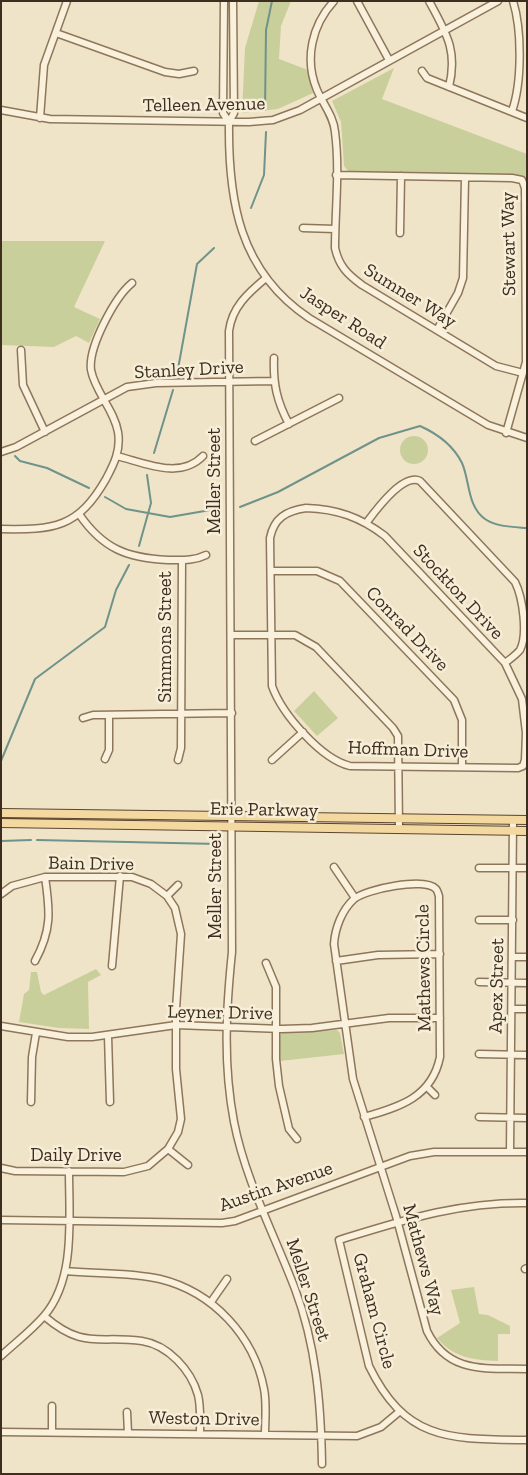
<!DOCTYPE html>
<style>
body{margin:0}
#map{position:relative;width:528px;height:1475px;overflow:hidden;background:#f0e4c8;font-family:"Zilla Slab",serif}
canvas{display:block}
.frame{position:absolute;inset:0;border:2px solid #3d2e20;pointer-events:none}
</style>
<div id="map">
<canvas width="528" height="1475"></canvas>
<div class="frame"></div>
</div>
<script>
const ctx = document.querySelector('canvas').getContext('2d');
ctx.lineJoin = 'round';
function paint(path, color) { ctx.fillStyle = color; ctx.fill(path, 'evenodd'); }
function trace(path, color, width, dash) { ctx.strokeStyle = color; ctx.lineWidth = width; ctx.lineCap = dash ? 'butt' : 'round'; ctx.setLineDash(dash || []); ctx.stroke(path); }
function drawText(font, color, halo, rows, align = 'center') {
  ctx.font = font + ' "Zilla Slab",serif'; ctx.lineWidth = 5; ctx.setLineDash([]); ctx.textBaseline = 'middle'; ctx.strokeStyle = halo; ctx.fillStyle = color; for (const [text, x, y, turn = 0] of rows) {
    ctx.save(); ctx.translate(x, y); ctx.rotate((+turn || 0) * Math.PI / 180); ctx.textAlign = isNaN(turn) ? turn : align; if (halo) ctx.strokeText(text, 0, 0); ctx.fillText(text, 0, 0); ctx.restore();
  }
}
const green = new Path2D(`
 M259 1H291L281 26 279 59 308 70 313 93 278 109 242 113 245 48Z
 M394 68 382 99 527 154V179L348 171 344 166 341 122 332 101Z
 M1 241H105L74 307 100 319 89 343 76 336 54 347 1 345Z
 M400 450a14 14 0 1 1 28 0a14 14 0 1 1-28 0Z
 M314 691 338 718 317 736 294 711Z
 M96 969 101 975 88 982 89 1029 59 1028 19 1022 24 994 29 990 31 972H37L41 992 44 995Z
 M337 1030 340 1033 344 1054 280 1061 279 1037 282 1033Z
 M474 1287 479 1314 488 1315 510 1326V1334H498V1361C473 1360 454 1358 437 1338L460 1323 451 1290Z`);
const stream = new Path2D(`
 M265 110 266 30 272 1
 M251 208 264 175 266 132
 M178 369 197 264 214 248
 M154 453 173 390
 M15 456 20 461 47 468 89 488
 M105 497 126 509 170 517 216 509
 M240 507 278 492 379 438 420 426C438 434 453 445 462 463 470 481 467 506 485 519 496 527 514 527 527 528
 M139 546 151 503 147 475
 M1 761 35 679 105 627 116 590 129 565
 M37 840 218 844
 M1 841 31 840`);
const minor = new Path2D(`
 M224 1 223 113 229 122
 M233 1 234 113 229 122C228 200 239 271 309 318L488 425 527 438
 M334 1C312 25 304 59 317 90 323 104 334 117 335 132 340 170 335 210 335 248 339 266 347 274 362 285L496 366 523 373
 M357 1 389 60
 M429 1C446 33 458 50 449 87
 M56 33 165 72 179 74 194 71
 M422 71 427 78 527 118
 M1 110 50 119 249 122 273 120 300 110 498 1
 M512 111C522 83 522 30 513 1
 M40 118 44 65 67 1
 M336 175 512 178 522 180 525 188 526 362 506 433
 M303 228 335 229
 M400 233 401 176
 M266 278C248 293 232 307 229 331L232 952C226 1010 223 1064 234 1122 245 1179 274 1234 295 1289 316 1345 321 1403 322 1464
 M437 330 458 293 463 278 465 178
 M21 350 23 385 45 432
 M274 358C273 384 277 402 289 424
 M255 441 339 398
 M1 452 16 447 127 387 156 383 273 381
 M117 456C145 463 180 480 203 456
 M306 508C337 509 360 517 385 536L505 663 522 699 526 733 525 760 523 766 518 768 350 766C321 759 282 714 272 686L270 538C274 518 286 511 306 508Z
 M79 514C103 549 127 558 168 560 182 560 194 561 206 555
 M367 522C376 510 403 473 420 481L515 582C523 598 528 635 520 650 516 655 510 659 505 663
 M1 529C54 530 78 528 106 479 114 464 121 450 118 432 114 409 95 392 91 370 88 347 115 297 132 283
 M271 571H317L340 581 454 700 462 720V767
 M232 635H295L316 647 393 728 398 736 399 829
 M83 718 93 715 232 713
 M105 759 109 750V715
 M178 760 181 748 182 560
 M272 760 303 732
 M334 867 355 898
 M479 868H527
 M1 894 12 886 45 877H132L151 884 167 896 175 908 181 934 176 1009V1069L181 1119 178 1132 168 1149 148 1166 124 1172 15 1171 1 1168
 M167 896 178 885
 M479 920H513
 M512 957H527
 M35 961C52 930 50 911 45 877
 M336 961 378 955 440 954
 M266 963 276 987V1059L279 1086 289 1129 297 1139
 M112 966 120 876
 M479 982 527 983
 M512 1009H527
 M1 1026 68 1037H92L176 1025 282 1029 312 1028 389 1018H440
 M108 1036 110 1102
 M479 1054 527 1055
 M427 1087 435 1095
 M31 1102 32 1057 36 1033
 M364 1117C400 1107 432 1097 440 1057L439 896C438 894 438 891 436 889 425 877 366 889 354 899 342 910 335 928 334 944L353 1079 396 1216 427 1331C448 1374 485 1368 527 1369
 M479 1117 527 1118
 M168 1149 188 1165
 M510 1152 513 820
 M527 1203C458 1202 404 1220 339 1240L369 1366C406 1442 451 1439 527 1440
 M1 1220 222 1223 235 1221 410 1156 434 1152H527
 M525 1269 527 1268
 M65 1271C96 1274 130 1272 160 1279 213 1292 254 1336 264 1389 267 1404 265 1420 265 1435
 M211 1302 227 1279
 M44 1316C84 1350 97 1335 142 1341 168 1345 191 1370 198 1395 201 1407 200 1421 200 1434
 M1 1356C15 1343 31 1331 44 1316 76 1279 69 1218 69 1171
 M52 1406V1432
 M127 1412 128 1433
 M1 1432 357 1436 381 1427 399 1412`);
const major = new Path2D(`
 M1 813 527 820
 M1 823 527 831`);
const streetNames = [
 ["Telleen Avenue",204,105,-1],
 ["Stewart Way",509,244,-91],
 ["Sumner Way",410,296,32],
 ["Jasper Road",343,318,33],
 ["Stanley Drive",189,370,-3],
 ["Meller Street",215,481,-90],
 ["Stockton Drive",458,592,47],
 ["Conrad Drive",407,629,46],
 ["Simmons Street",166,637,-90],
 ["Hoffman Drive",408,750,2],
 ["Erie Parkway",264,810,1],
 ["Bain Drive",91,864,1],
 ["Meller Street",216,886,-90],
 ["Mathews Circle",424,968,-91],
 ["Apex Street",497,986,-89],
 ["Leyner Drive",220,1013,1],
 ["Daily Drive",76,1156],
 ["Austin Avenue",276,1187,-19],
 ["Mathews Way",423,1260,75],
 ["Meller Street",308,1290,72],
 ["Graham Circle",374,1311,75],
 ["Weston Drive",204,1419,1]
];
paint(green, '#c9cf9b');
trace(stream, '#6f938a', 2);
trace(minor, '#8d765c', 9);
trace(major, '#5b4430', 10);
trace(minor, '#faf1dc', 6);
trace(major, '#f3d9a0', 8);
drawText('19px', '#3d2e20', '#f7eed8', streetNames);
</script>
